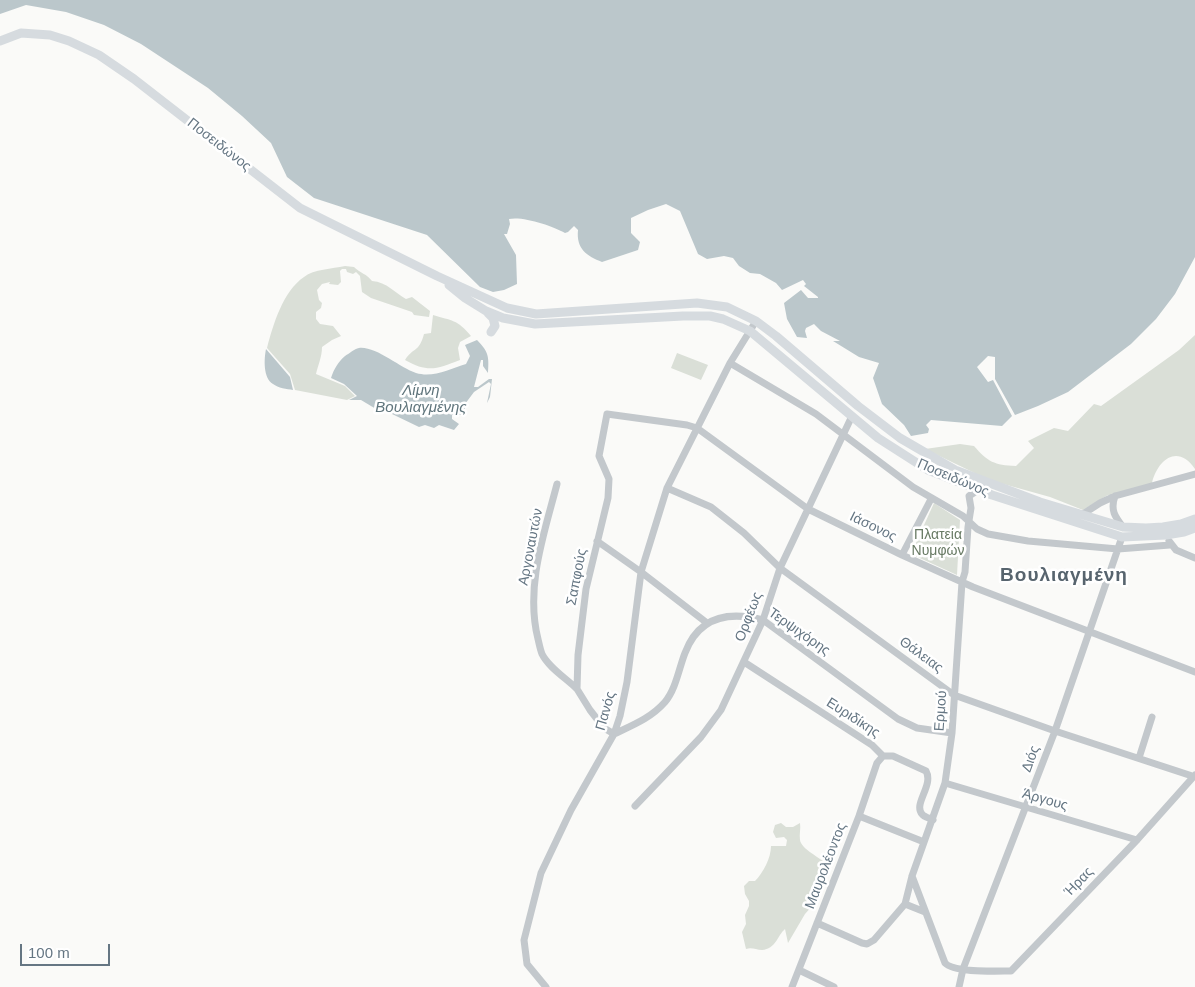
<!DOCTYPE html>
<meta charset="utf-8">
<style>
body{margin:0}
#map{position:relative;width:1195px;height:987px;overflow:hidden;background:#fafaf8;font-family:Helvetica,sans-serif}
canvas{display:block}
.scale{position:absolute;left:20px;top:944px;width:90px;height:22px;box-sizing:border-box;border:2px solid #657683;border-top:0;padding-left:6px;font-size:15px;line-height:18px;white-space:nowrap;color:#657683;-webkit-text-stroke:4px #fff;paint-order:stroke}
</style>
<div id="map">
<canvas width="1195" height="987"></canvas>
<div class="scale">100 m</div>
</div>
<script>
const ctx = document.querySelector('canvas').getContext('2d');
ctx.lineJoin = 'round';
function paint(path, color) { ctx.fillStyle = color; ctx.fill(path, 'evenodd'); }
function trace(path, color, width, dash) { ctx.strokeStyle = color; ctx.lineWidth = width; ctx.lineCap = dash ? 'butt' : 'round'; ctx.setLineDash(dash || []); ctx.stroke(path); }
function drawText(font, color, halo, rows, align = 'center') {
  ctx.font = font + ' Helvetica,sans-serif'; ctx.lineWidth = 5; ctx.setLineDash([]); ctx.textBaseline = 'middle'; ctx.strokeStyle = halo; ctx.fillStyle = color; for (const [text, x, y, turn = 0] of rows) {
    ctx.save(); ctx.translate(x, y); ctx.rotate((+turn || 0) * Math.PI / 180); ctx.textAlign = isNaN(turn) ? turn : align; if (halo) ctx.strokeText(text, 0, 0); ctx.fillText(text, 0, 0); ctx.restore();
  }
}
const green = new Path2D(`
 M345 266 354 267C360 273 367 274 372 281 387 282 395 293 406 299L412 297 430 311 429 317 414 315 412 312 371 298 362 292 360 276 356 272 353 274 347 272 346 269H342L340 271 341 282 338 285 329 284 330 282 322 284 317 290 319 300 322 303 321 308 316 312V319L320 324 333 326 341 336 332 340 322 347C322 357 318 365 316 374L345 386 355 396 347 400 295 390 290 374 267 348C273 325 283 291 304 277 314 269 332 269 345 266Z
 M433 315C452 321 457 319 471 336L460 342 458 348 460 360C437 369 428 373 405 360 413 347 419 353 424 334L431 333Z
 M1195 335V469C1178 444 1158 459 1152 483L1122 494 1108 495 1083 510 1050 497 989 480 925 449 960 444 974 446C988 462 994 465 1016 466L1034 448 1028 441 1054 428 1068 431 1094 404 1101 406 1179 350Z
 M677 353 708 365 701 380 671 368Z
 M934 503 960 520 957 575 911 554Z
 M781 823 786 827H793L800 823C801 829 799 834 800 840 801 849 821 858 828 865L827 873 813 905 805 914 788 943 785 929C777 936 776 949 762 950 756 950 752 947 746 949L742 932 746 924 745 915 749 906V901L745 894 744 886 749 881H755C763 873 771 858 771 846H786L787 840 784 837 776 838 773 832 775 825Z`);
const water = new Path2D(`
 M0 0H1195V257L1175 294 1156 319 1131 344 1068 392 1038 406 1015 415 995 379V357L988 356 977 367 988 382 993 380 1012 416 1002 426 931 420 926 425 929 429 928 433 911 436 904 425 882 404 873 378 879 363 859 357 833 341H840L821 331 814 324 806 328 805 331 807 338 797 337 787 319 784 303 801 290 808 298H818V297L804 286 806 284 803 280 782 290 776 283 760 274 750 273 739 266 733 258 724 256 707 259 698 254 680 211 666 204 648 210 631 218V233L640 242 638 250 602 262C587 256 576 249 578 230L574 226 568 232 565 233C553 226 523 216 509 219L510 224 507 234H504L516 255 517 284 504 290 493 292 480 287 427 235 314 198 287 177 271 143 242 116 208 88 141 44 104 25 66 12 26 5 0 14Z
 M477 340C489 352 489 357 488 373L483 366V360H481L474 387H478L489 379H492L490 397 487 403 491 384 489 382 474 392 465 404V411L461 415H452V419L459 424 454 430 439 425 434 428 425 425 419 427 392 414 376 409 361 400H349L357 396 344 384 331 378C334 369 338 362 345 356 350 353 354 349 359 348 376 346 400 368 416 373 433 378 450 369 466 364L470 356 465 345Z
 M266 349 290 377 293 390C287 389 278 388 273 384 263 378 264 359 266 349Z`);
const minor = new Path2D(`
 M730 363 816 414 913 487 963 516 977 529 988 534 1028 541 1118 549 1170 545
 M557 484C544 534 525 587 538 639 539 643 540 649 542 654 549 668 566 678 577 689
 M667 488 711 507 744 533 780 568 954 695 1055 731 1195 777
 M1115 496C1110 510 1115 517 1123 527
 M1083 514 1100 503 1115 496 1195 474
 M597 541 641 572 707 623
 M1169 541 1176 550 1195 558
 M902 555 931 499
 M744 662 872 745 883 756
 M952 733 917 728 898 719 763 620C729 611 699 616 685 653 679 668 676 689 665 702 651 718 633 725 614 734L604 728 590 710 577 689 578 655 586 589 608 498 609 479 599 456 607 414 687 425 697 428 808 509 902 555 973 587 1195 672
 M883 756H893L926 771C934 785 913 804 922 814 924 817 929 818 933 820
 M1139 758 1152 717
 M945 783 1137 840
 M635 806 701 737 721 710 763 620 780 568 852 416
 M859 816 924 842
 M912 876 945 963C954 973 996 971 1011 971L1137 840 1195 775
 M905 904 925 912
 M817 923 862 943 867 944 874 940 905 904 912 876 945 783 952 733 962 582 965 572 968 527 971 508 969 496 978 490
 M799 970 834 987
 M546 987 527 964 524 940 541 873 571 810 614 734 620 716 627 682 641 572 667 488 730 363 756 321
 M792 987 859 816 877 763 883 756
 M959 987 963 969 1055 731 1122 537`);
const major = new Path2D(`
 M0 41 21 33 50 35 69 41 99 55 134 79 300 208 437 276 507 308 536 314 697 303 727 307 756 321 776 336 858 406 900 438 955 470 1040 502 1123 527 1146 528 1163 527 1181 524 1195 519
 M449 285 465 298 486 311 503 318 535 324 683 316H710L723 319 750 331 878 438 928 470 992 495 1122 537 1166 535 1184 532 1195 528
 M488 313 493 318 495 326 491 332`);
const streetNames = [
 ["Ποσειδώνος",219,145,38],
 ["Ποσειδώνος",953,478,23],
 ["Ιάσονος",873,527,26],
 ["Αργοναυτών",531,547,-79],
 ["Σαπφούς",577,577,-79],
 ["Ορφέως",749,617,-69],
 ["Τερψιχόρης",799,632,35],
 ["Θάλειας",921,655,36],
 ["Πανός",606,711,-74],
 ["Ερμού",941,711,-86],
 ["Ευριδίκης",853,718,33],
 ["Διός",1031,759,-70],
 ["Άργους",1045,800,16],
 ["Μαυρολέοντος",826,866,-69],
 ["Ήρας",1079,882,-46]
];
const parkNames = [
 ["Πλατεία",938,535],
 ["Νυμφών",938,551]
];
const waterNames = [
 ["Λίμνη",421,391],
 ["Βουλιαγμένης",421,408]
];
const districtNames = [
 ["Βουλιαγμένη",1064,576]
];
paint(green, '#dadfd7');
paint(water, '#bbc7cb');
trace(minor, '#c3c8cc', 7);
trace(major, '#d6dbdf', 9);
drawText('14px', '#657683', '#fff', streetNames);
drawText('14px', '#687a64', '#fff', parkNames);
drawText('italic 15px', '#60757c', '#fff', waterNames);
ctx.letterSpacing = '1px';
drawText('bold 19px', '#57646e', '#fff', districtNames);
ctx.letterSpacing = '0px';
</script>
